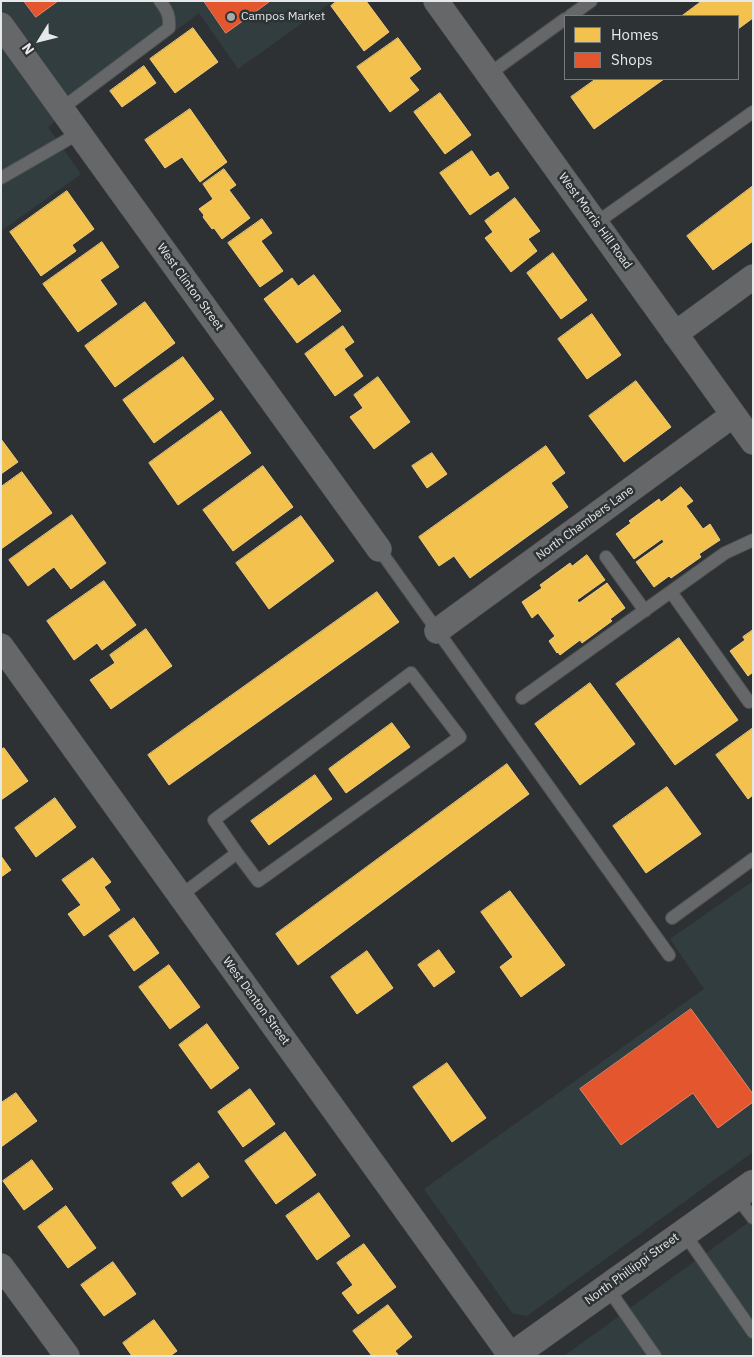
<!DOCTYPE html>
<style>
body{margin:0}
#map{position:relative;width:754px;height:1357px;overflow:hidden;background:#2e3133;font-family:"IBM Plex Sans",sans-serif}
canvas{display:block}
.frame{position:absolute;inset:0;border:2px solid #e6e9ea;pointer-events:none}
.legend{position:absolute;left:564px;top:15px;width:175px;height:65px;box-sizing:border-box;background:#2d3234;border:1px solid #777b7d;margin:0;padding:6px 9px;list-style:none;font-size:15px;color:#e6e9ea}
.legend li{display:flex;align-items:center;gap:10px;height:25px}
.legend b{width:25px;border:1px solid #777b7d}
.north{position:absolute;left:15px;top:15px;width:50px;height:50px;-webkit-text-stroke:4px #2d3234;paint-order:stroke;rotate:234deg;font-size:14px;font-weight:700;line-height:20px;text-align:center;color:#e6e9ea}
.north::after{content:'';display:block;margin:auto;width:18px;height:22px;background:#e6e9ea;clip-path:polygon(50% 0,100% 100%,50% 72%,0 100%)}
</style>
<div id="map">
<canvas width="754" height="1357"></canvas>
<div class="frame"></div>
<ul class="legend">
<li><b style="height:14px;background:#f2c14e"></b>Homes</li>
<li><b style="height:14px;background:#e4572e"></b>Shops</li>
</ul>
<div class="north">N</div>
</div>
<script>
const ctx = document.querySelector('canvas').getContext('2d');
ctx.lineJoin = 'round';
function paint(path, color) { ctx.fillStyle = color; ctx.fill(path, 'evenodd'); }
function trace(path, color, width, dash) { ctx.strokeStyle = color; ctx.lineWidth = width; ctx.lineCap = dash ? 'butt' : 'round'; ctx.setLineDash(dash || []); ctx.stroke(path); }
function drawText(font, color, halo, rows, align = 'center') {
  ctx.font = font + ' "IBM Plex Sans",sans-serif'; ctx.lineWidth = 5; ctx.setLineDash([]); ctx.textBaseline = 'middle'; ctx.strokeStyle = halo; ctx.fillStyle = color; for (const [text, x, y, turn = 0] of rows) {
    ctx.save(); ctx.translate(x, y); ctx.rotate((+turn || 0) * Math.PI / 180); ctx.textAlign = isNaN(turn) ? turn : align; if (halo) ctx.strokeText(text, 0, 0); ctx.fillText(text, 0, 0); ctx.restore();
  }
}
const built = new Path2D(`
 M1 1H333L238 69 199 13 48 127 81 174 1 231Z
 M753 881V1152L527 1316 512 1313 424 1189 704 989 670 939Z
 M753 1219V1356H564Z`);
const homes = new Path2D(`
 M337 1H366L389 32 364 51 331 6Z
 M702 1H753V18L738 29V16H682Z
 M193 28 218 62 175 93 150 59Z
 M398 38 421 69 409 78 419 90 390 112 357 67Z
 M144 66 156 83 122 107 110 91Z
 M596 79H664L594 129 571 97Z
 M440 93 471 135 445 154 414 112Z
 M190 109 227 162 200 182 182 157 165 168 145 140Z
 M472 151 490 177 498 172 509 188 470 215 440 173Z
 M224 169 236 185 229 190 250 218 222 239 214 228 212 229 203 217 204 215 199 209 213 199 203 184Z
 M753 186V241L713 270 687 236Z
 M67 191 94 229 72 245 76 251 41 276 10 232Z
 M515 198 540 231 528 239 537 251 511 272 485 238 493 232 485 221Z
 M262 219 272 233 261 241 283 271 260 287 228 243Z
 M102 242 119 267 100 280 117 304 78 332 43 284Z
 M553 253 587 300 561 319 527 273Z
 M314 275 341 311 297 343 264 299 292 278 298 286Z
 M145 302 175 343 115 387 85 346Z
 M592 314 621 355 587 379 558 339Z
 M343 326 354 342 344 349 363 376 335 396 305 354Z
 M183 357 214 399 154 443 123 400Z
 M378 377 410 422 374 449 350 417 363 408 354 395Z
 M636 381 671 427 624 462 589 416Z
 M221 411 251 453 178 505 149 463Z
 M1 439 18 462 1 474Z
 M546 446 565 473 551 483 568 507 470 578 454 556 439 566 419 537Z
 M432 453 447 474 427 488 412 466Z
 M263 466 293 507 233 551 203 510Z
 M22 472 52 513 1 549V487Z
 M681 487 693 501 686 506 703 529 710 524 720 540 699 554 701 557 671 578 669 576 654 587 636 562 664 542 662 539 634 559 616 534 631 523 629 521 659 499 661 502Z
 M72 515 106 563 71 589 54 567 28 586 9 560Z
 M301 516 334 561 269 609 236 563Z
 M587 555 605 580 577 600 579 603 607 583 625 608 610 619 612 621 582 643 580 640 560 655 558 652 557 653 549 641 555 636 538 613 532 618 522 602 542 588 540 585 570 563 572 566Z
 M104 581 136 625 102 650 97 643 74 660 47 621Z
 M377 592 399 622 169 785 148 755Z
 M146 629 172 666 111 709 90 680 115 663 110 655Z
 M753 630V672L748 676 730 651 745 640 743 637Z
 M679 638 738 720 675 765 616 684Z
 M590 683 635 744 580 785 535 724Z
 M392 723 410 747 346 793 329 769Z
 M753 728V795L748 799 716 755Z
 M4 748 28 781 1 800V750Z
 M507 764 529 794 298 965 276 934Z
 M315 775 332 799 269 845 251 821Z
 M667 787 701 834 646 873 613 826Z
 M55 798 76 827 36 857 15 828Z
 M1 856 11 870 1 877Z
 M93 858 111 882 104 887 120 910 84 936 68 914 81 905 62 880Z
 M510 891 565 965 521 997 500 967 513 957 481 912Z
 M134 918 159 953 134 971 109 936Z
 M439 950 455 972 434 987 418 965Z
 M367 951 393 988 357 1014 331 977Z
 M169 965 200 1007 170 1029 139 987Z
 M207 1024 239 1068 211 1089 179 1045Z
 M447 1063 486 1118 452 1142 413 1087Z
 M250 1089 275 1124 243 1147 218 1112Z
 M16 1093 37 1121 1 1147V1103Z
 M285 1132 316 1175 276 1204 245 1161Z
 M32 1160 53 1189 24 1210 3 1181Z
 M199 1163 209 1177 182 1197 172 1183Z
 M319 1193 350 1236 317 1260 286 1216Z
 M66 1206 96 1248 68 1268 38 1227Z
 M364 1244 396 1287 358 1314 342 1293 353 1285 337 1263Z
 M113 1262 136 1294 104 1316 81 1285Z
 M388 1305 412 1337 395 1351 399 1356H372L353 1331Z
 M154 1320 177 1351 170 1356H132L123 1343Z`);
const shops = new Path2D(`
 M24 1H58L36 17Z
 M204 1H268L269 2 226 33Z
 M691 1009 753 1094V1102L718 1128 693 1093 621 1145 580 1089Z`);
const service = new Path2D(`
 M570 16 591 1
 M489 74 565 19
 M61 109 169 28C170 16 167 10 160 1
 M1 178 79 133
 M596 223 753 112
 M379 549 669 955
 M606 557 645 611
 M671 592 749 702
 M522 698 725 553 753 540
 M180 896 237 853 258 881 460 737 411 673 214 820 237 853
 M672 918 753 859
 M736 1196 753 1218
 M684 1233 753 1332
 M607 1287 655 1356`);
const minor = new Path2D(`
 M436 1 753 442
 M1 25 379 549
 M675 334 753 277
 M437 631 733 415
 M1 646 511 1356
 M1 1266 67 1356`);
const tertiary = new Path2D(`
 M512 1356 753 1184`);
const markers = [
 [231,17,5,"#a6a9aa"]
];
const poiNames = [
 ["Campos Market",241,17]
];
const streetNames = [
 ["West Morris Hill Road",595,221,54],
 ["West Clinton Street",190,287,54],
 ["North Chambers Lane",585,523,-36],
 ["West Denton Street",256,1001,54],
 ["North Phillippi Street",632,1269,-36]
];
paint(built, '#323d40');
paint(homes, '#f2c14e');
trace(homes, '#eecd7d', 1);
paint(shops, '#e4572e');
trace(shops, '#e58366', 1);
trace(service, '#4c4f50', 14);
trace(minor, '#4c4f50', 26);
trace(tertiary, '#4c4f50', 29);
trace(service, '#656769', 12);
trace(minor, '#656769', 25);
trace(tertiary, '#656769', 28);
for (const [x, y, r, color] of markers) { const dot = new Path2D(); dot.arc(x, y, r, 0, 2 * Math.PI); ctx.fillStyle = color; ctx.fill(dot); trace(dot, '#2d3234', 2); }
drawText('12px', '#e6e9ea', '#2d3234', poiNames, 'left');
drawText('12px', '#e6e9ea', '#2d3234', streetNames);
</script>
